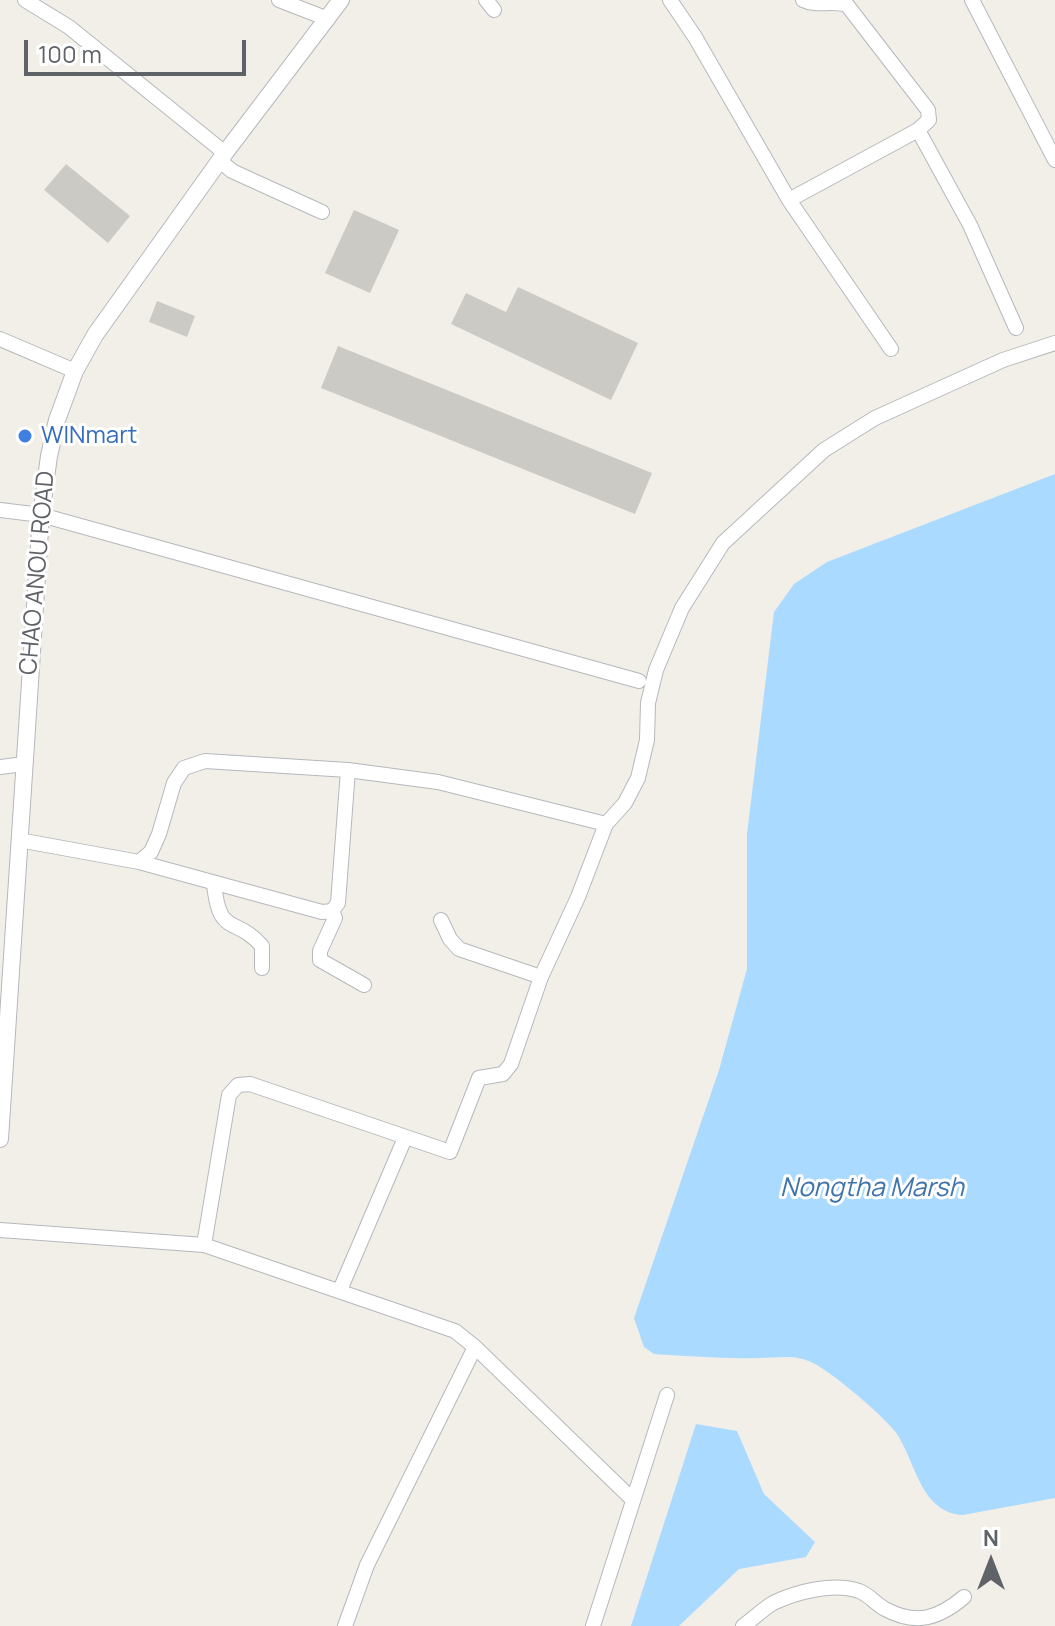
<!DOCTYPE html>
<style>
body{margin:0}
#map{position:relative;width:1055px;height:1626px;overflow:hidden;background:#f1efe8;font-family:Manrope,sans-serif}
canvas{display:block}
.north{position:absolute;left:951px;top:1522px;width:80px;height:80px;-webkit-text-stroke:6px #fff;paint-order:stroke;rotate:0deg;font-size:22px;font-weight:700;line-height:32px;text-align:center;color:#5f6368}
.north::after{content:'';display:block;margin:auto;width:28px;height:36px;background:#5f6368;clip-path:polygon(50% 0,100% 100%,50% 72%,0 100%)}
.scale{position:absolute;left:24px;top:40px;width:222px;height:36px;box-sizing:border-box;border:4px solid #5f6368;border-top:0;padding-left:10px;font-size:24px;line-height:28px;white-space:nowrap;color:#5f6368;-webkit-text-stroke:6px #fff;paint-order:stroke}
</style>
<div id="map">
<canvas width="1055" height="1626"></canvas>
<div class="north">N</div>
<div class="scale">100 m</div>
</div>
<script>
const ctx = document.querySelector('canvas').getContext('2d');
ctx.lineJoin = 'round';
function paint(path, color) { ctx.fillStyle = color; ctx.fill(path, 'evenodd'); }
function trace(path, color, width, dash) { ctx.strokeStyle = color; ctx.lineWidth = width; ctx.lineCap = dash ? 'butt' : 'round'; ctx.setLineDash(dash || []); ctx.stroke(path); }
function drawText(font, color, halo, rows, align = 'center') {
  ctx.font = font + ' Manrope,sans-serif'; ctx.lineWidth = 6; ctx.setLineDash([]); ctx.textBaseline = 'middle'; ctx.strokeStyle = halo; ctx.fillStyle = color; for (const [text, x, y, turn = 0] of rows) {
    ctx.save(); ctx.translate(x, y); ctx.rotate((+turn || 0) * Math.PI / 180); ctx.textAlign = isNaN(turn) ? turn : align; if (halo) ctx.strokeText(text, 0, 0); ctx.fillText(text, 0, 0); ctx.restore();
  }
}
const water = new Path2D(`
 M1055 474V1498L963 1515C921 1513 916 1463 897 1434 885 1417 832 1372 813 1363 795 1354 778 1358 759 1358 724 1359 689 1356 654 1354L644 1347 634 1318 719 1070 747 969V834L774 612 794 584 827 562Z
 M696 1424 737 1431 764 1494 815 1542 806 1557 739 1569 679 1626H631Z`);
const building = new Path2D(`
 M66 164 130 216 108 243 44 190Z
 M354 210 399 230 370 293 325 273Z
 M518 287 638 343 611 400 451 324 466 293 506 312Z
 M157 301 195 316 187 337 149 322Z
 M338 346 652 473 635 514 321 388Z`);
const minor = new Path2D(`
 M25 0 69 27 225 153
 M279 0 328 19
 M486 0 494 10
 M670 0 695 37 789 200 891 349
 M803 0C817 7 832 0 847 5L928 110 929 120 918 130 970 225 1016 328
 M972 0 1055 160
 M220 161 232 171 322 212
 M789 200 918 130
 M0 339 75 371
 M0 510 41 515 639 681
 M0 767 24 764
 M19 840 139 862 151 852 159 834 174 783 184 768 205 761 348 770 438 782 606 824
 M139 862 322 912 332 911 338 903 348 770
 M214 883C219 938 235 915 262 946V968
 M332 911 335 918 320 951V960L364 985
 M441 920 450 939 459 949 541 977
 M0 1230 204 1245 455 1331 475 1347 633 1500
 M204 1245 229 1095 238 1085 250 1084 450 1152 479 1078 503 1074 511 1064 541 977 578 897 606 824 625 803 638 778 647 740 648 703 656 670 682 608 723 543 824 450 875 418 1003 360 1055 343
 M340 1290 405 1138
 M345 1626 367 1565 475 1347
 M593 1626 667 1395
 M743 1626C753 1619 763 1609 773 1603 796 1592 834 1582 859 1591 868 1594 876 1604 885 1609 917 1626 939 1618 964 1597`);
const tertiary = new Path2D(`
 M0 1139 41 515 49 456 57 420 75 371 95 335 225 153 341 0`);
const markers = [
 [25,436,8,"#3f7fe0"]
];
const shopNames = [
 ["WINmart",41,436]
];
const streetNames = [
 ["CHAO ANOU ROAD",38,573,-85]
];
const waterNames = [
 ["Nongtha Marsh",872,1189]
];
paint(water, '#aadaff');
paint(building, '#cccac5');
trace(minor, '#b5b8bc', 16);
trace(tertiary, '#b5b8bc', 18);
trace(minor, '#fff', 14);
trace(tertiary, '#fff', 16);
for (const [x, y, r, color] of markers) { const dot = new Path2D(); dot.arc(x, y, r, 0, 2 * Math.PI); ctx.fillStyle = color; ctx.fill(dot); trace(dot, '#fff', 3); }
drawText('24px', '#366cbe', '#fff', shopNames, 'left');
drawText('24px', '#5f6368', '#fff', streetNames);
drawText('italic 26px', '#4174aa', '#fff', waterNames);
</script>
